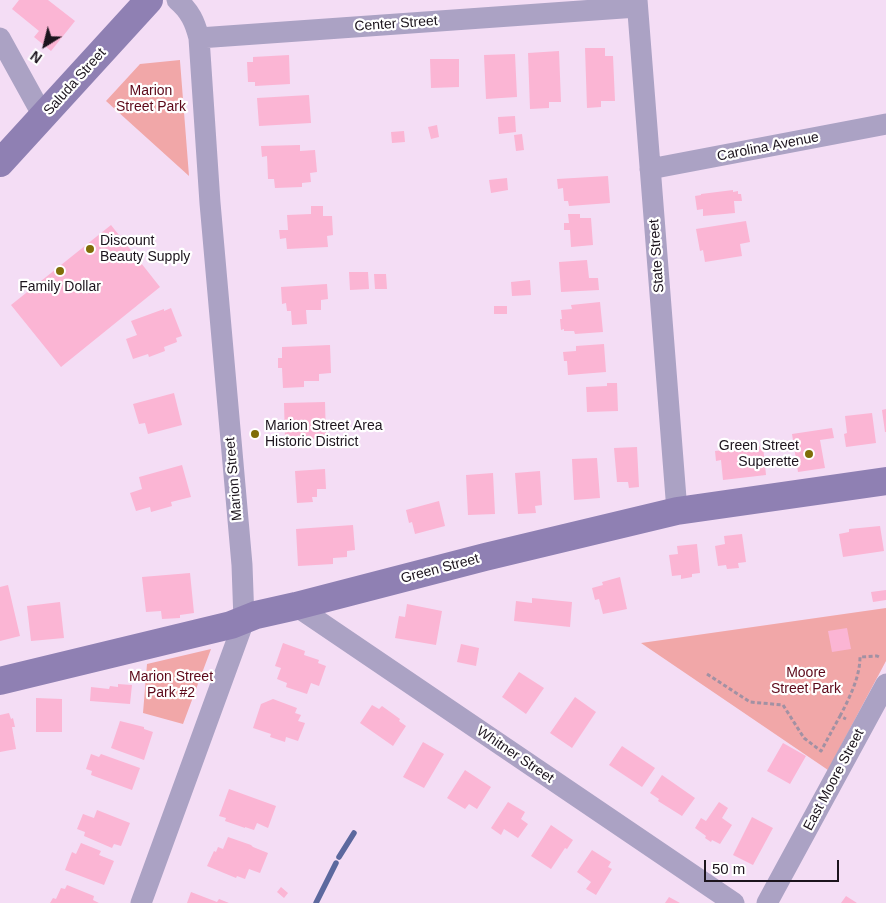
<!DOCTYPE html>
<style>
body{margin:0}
#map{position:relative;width:886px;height:903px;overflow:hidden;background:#f4ddf5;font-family:Helvetica,sans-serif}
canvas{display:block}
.north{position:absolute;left:20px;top:20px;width:50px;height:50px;-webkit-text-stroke:4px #fff;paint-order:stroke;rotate:216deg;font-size:14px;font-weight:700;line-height:20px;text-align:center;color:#1c141d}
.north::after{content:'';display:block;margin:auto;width:18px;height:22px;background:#1c141d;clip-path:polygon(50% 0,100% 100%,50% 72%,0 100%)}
.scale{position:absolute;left:704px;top:860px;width:135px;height:22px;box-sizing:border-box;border:2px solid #1c141d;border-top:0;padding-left:6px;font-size:15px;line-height:18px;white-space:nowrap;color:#1c141d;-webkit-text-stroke:4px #fff;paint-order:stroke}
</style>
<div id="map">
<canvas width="886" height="903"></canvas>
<div class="north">N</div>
<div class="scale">50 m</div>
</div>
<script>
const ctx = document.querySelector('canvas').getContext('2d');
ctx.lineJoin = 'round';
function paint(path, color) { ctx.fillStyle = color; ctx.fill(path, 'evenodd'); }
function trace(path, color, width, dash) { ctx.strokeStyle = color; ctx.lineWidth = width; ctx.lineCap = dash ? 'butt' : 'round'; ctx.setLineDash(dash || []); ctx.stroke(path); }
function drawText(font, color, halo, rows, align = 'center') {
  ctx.font = font + ' Helvetica,sans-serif'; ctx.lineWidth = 4.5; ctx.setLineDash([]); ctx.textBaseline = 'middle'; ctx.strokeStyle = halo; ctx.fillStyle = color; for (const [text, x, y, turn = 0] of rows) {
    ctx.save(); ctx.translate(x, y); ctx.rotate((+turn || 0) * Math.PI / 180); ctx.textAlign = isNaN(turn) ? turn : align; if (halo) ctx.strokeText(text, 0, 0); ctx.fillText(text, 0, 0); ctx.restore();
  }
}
const green = new Path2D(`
 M180 60V61L189 176 106 101 140 64Z
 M886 608V661L828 770 641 643Z
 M211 649 183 724 143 713 147 664Z`);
const stream = new Path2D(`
 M339 857 354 833
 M316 903 336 863`);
const building = new Path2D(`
 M19 0H48L75 21 51 51 34 37 39 31 12 9Z
 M585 48H605V56H613L615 101H601V107L587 108Z
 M559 51 561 102H549V108L530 109 528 53Z
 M515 54 517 97 486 99 484 55Z
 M289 55 290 84 255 86V82H248L247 62H253V57Z
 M430 59H459V87L431 88Z
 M309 95 311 123 259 126 257 98Z
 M515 116 516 132 499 134 498 117Z
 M437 125 439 137 431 139 428 127Z
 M404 131 405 142 392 143 391 132Z
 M522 134 524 150 516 151 514 135Z
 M300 145V151L315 150 317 172 310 173 311 182 302 183V187L275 188 274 179H268L267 156 262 157 261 146Z
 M608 176 610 203 569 206 568 201H564L563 188 558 189 557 179Z
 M507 178 508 190 491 193 489 180Z
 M733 190V192L738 191V194H741L742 201H734L735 213 703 216V209L697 210 695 196 701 195V194Z
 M311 206H323V216H332L333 235 327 236 328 247 287 249 286 238 280 239 279 230H288L287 215 311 214Z
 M568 214H580V218H591L593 245 571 247 570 230H564V223H569Z
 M746 221 750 242 740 244 742 256 705 262 703 250 700 251 696 229Z
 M111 225 160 287 61 367 11 305Z
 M587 260 589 278H598L599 290 561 292 559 262Z
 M349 272H368L369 289 350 290Z
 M374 274H386L387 289H375Z
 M530 280 531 295 512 296 511 282Z
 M327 284 328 299 321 300V310H306L307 324 292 325 291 311H287L286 303 282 304 281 287Z
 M600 302 603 332 575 334 574 331H564V329L561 330 560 319H562L561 310 572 309 571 305Z
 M494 306H507V314H494Z
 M171 308 182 336 176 338 177 342 164 347 165 351 149 357 148 354 133 359 126 339 137 335 131 321 164 309V311Z
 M604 344 606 372 568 375 567 361H564L563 352 576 351V346Z
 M330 345 331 373 319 374V381H304V387L283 388 282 368H278V358H282V347Z
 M607 383H617L618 411 587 412 586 387 607 386Z
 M174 393 182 425 148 434 145 423 139 424 133 404Z
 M325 402 326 439H299V448H294L285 439 284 403Z
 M886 409V432H885L882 410Z
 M872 413 876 443 846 447 844 434 847 433 845 416Z
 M832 428 834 438 820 440 825 468 798 472 792 434Z
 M763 446 766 475 723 480 721 460 716 461 715 451Z
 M637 447 639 487 629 488 628 482H617L614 448Z
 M597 458 600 498 574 500 572 459Z
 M182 465 191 497 171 502 172 506 151 512 150 507 136 511 130 493 142 489 139 477Z
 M325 469 326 489H317V497H312L313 502 297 503 295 471Z
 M540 471 542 505 535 506 536 513 518 514 515 473Z
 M493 473 495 514 468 515 466 475Z
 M439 501 445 526 415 534 412 522 409 523 406 510Z
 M353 525 355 550 347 551V557L333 558V564L298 566 296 529Z
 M880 526 884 551 843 557 839 534 849 532V529Z
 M742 534 746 562 738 563 739 568 727 569 726 565 718 566 715 546 725 544 724 536Z
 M697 544 700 573 692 574V577L681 579V575L672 576 669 555 678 554 677 546Z
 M190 573 194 613 180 615V618L162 619 161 611 146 612 142 577Z
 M620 577 627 609 603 614 599 599 595 600 592 588 603 585 602 582Z
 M8 585 20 636 0 641V587Z
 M886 590V600L873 602 871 592Z
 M532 598 572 602 570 627 514 621 516 601 532 603Z
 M60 602 64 638 31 641 27 606Z
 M407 604 442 611 436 645 395 638 399 616 405 617Z
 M847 628 851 649 832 652 828 631Z
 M283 643 305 651 304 655 319 660 318 663 326 666 319 686 311 683 307 694 286 687 287 683 277 679 281 668 275 666Z
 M461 644 479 648 476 666 457 662Z
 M519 672 544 688 526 714 502 697Z
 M118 684 132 685 130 704 90 701 91 687 109 689 110 686 118 687Z
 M575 697 596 712 572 748 550 733Z
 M36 698 62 699V732H36Z
 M273 699 297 708 295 713 301 715 298 721 305 723 298 741 286 737 285 742 270 737 271 734 253 728 261 704Z
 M372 705 379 709 382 706 400 719 399 721 406 726 393 746 360 723Z
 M9 713 11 719 13 718 15 727H12L16 749 0 752V715Z
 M120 721 144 727V729L153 732 144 760 111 748Z
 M423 742 444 754 424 788 403 777Z
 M783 743 806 756 790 784 767 771Z
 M622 746 655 768 642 787 609 765Z
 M91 754 99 757 101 754 140 768 132 790 91 775 92 771 86 769Z
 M465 770 491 787 477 809 469 804 465 809 447 798Z
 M662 775 695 798 682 816 658 801 659 799 650 793Z
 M229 789 276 806 268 828 257 823 254 830 245 827V828L225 821 226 818 219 816Z
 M508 802 525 812 521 819 528 824 518 838 504 829 501 835 491 828Z
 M719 802 728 808 722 818 732 825 720 844 712 840 711 842 705 838 706 836 695 828 701 818 706 821Z
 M97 810 130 823 121 846 114 844 112 848 84 836 85 832 77 829 83 814 94 818Z
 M752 817 773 828 753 865 733 855Z
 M551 825 573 840 567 849 565 848 551 869 531 856Z
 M228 837 251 845 253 847 268 853 260 873 249 869 245 879 237 876 236 878 207 866 214 851 216 852 218 847 223 849Z
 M81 843 101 851 99 855 114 861 104 885 65 870 72 852 76 854Z
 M592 850 611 862 608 867 612 869 596 895 586 889 591 882 577 872Z
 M67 885 94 896 93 900 99 903H50L53 898 56 899 61 888 65 889Z
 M281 887 288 893 284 898 277 892Z
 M191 892 217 902 219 899 229 903H187Z
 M846 896 857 903H841Z
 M669 897 680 903H665Z`);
const path = new Path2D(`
 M707 674 750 702 783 705 804 738 821 751 840 716 846 719
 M840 716C849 699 860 677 860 657L877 656 881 658`);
const street = new Path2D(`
 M177 0C190 11 195 22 199 38L637 7
 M637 0 677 511
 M0 38 43 116
 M650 169 886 124
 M296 606 734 903
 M141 903 244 621 242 565 210 203 199 38
 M767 903 886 684`);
const secondary = new Path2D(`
 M0 163 149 0
 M0 681 231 625 256 615 296 606 485 557 677 511 886 481`);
const markers = [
 [90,249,5,"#7f6d07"],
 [60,271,5,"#7f6d07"],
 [255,434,5,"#7f6d07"],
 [809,454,5,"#7f6d07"]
];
const streetNames = [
 ["Center Street",396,24,-4],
 ["Saluda Street",75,82,-48],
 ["Carolina Avenue",768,147,-11],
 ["State Street",657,256,-94],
 ["Marion Street",234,479,-95],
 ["Green Street",440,569,-15],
 ["Whitner Street",515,755,34],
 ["East Moore Street",834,780,-62]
];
const parkNames = [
 ["Marion",151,91],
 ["Street Park",151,107],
 ["Moore",806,673],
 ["Street Park",806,689],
 ["Marion Street",171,677],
 ["Park #2",171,693]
];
const poiNames = [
 ["Discount",100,241],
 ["Beauty Supply",100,257],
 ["Family Dollar",60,287,"center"],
 ["Marion Street Area",265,426],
 ["Historic District",265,442],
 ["Green Street",799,446,"right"],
 ["Superette",799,462,"right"]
];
paint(green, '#f1a7a8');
trace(stream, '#5c689e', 5.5);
paint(building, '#fbb5d4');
trace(path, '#a291a3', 3, [4, 2.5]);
trace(street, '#aba2c4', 21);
trace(secondary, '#8f80b3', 28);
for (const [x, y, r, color] of markers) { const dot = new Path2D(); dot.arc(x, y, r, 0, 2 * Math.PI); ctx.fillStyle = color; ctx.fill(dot); trace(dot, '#fff', 2); }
drawText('14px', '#1c141d', '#fff', streetNames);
drawText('14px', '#5c0819', '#fff', parkNames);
drawText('14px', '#1c141d', '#fff', poiNames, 'left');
</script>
